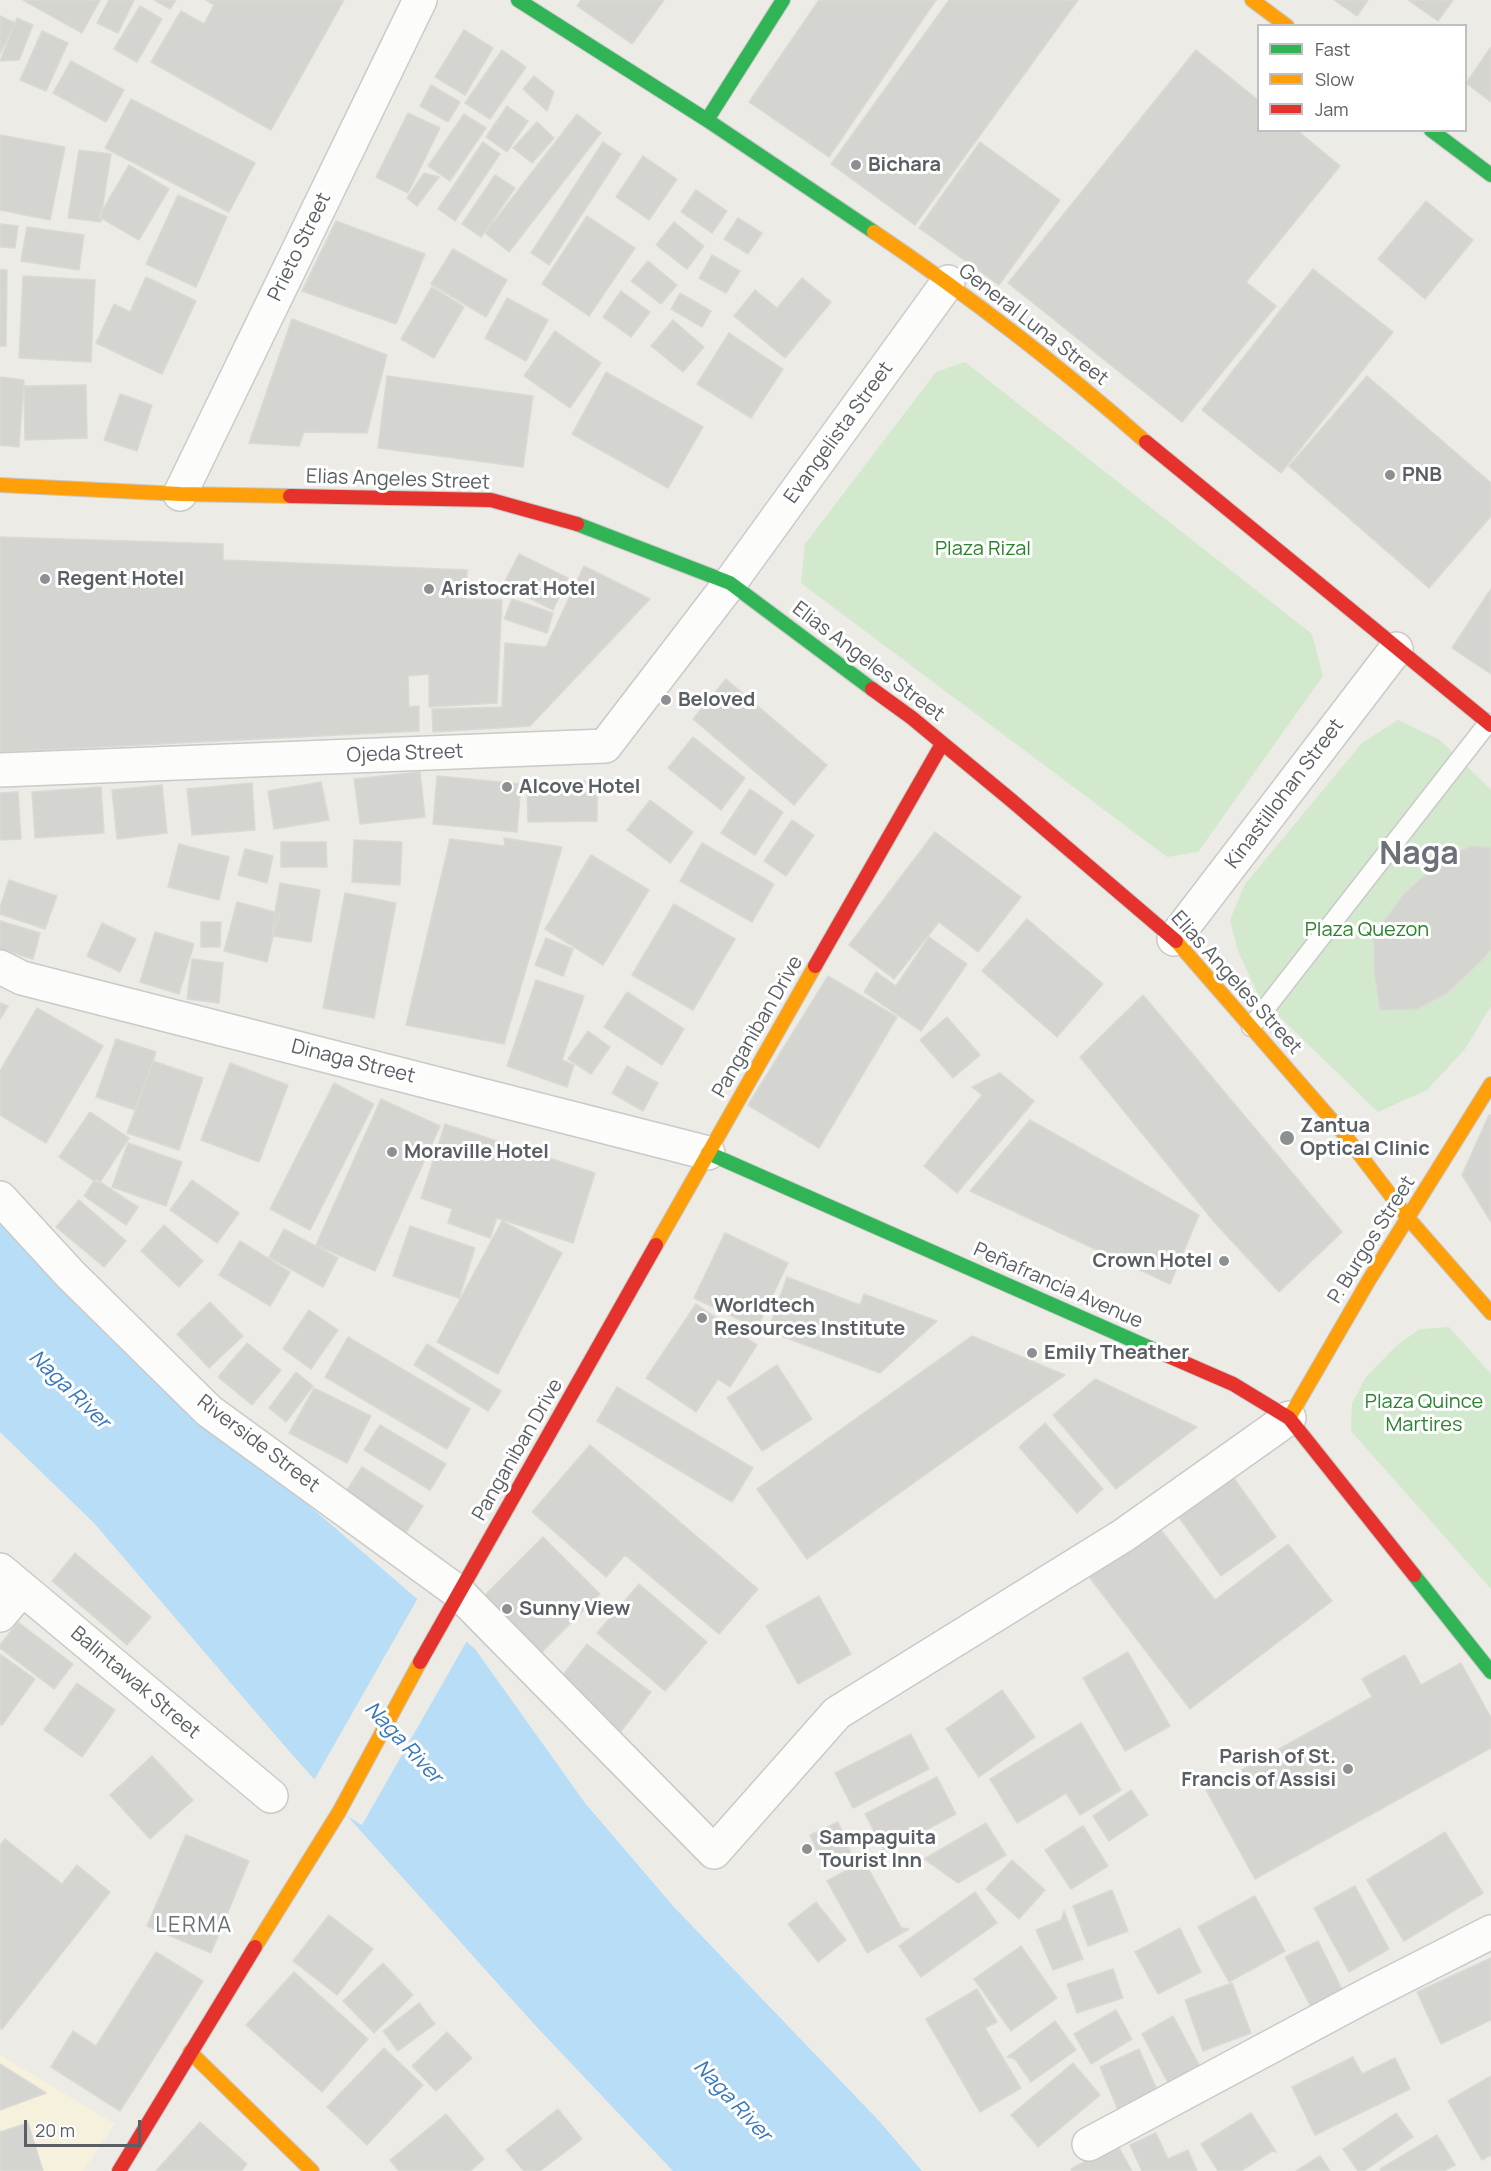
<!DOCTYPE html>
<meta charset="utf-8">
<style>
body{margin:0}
#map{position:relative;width:1491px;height:2171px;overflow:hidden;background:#ecebe5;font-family:Manrope,sans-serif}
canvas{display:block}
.legend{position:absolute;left:1257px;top:24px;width:210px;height:108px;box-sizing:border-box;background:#fff;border:2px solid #bdbfc1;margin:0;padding:8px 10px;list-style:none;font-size:18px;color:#5a5f64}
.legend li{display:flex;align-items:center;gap:12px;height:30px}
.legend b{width:30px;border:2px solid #bdbfc1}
.scale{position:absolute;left:24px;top:2120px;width:117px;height:27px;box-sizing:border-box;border:3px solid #5a5f64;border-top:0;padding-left:8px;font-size:18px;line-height:21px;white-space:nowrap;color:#5a5f64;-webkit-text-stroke:4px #fff;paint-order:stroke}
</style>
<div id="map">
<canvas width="1491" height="2171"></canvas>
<ul class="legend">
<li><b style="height:8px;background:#30b455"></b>Fast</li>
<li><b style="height:8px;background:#ff9f0a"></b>Slow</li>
<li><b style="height:8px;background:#e5322d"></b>Jam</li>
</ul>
<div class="scale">20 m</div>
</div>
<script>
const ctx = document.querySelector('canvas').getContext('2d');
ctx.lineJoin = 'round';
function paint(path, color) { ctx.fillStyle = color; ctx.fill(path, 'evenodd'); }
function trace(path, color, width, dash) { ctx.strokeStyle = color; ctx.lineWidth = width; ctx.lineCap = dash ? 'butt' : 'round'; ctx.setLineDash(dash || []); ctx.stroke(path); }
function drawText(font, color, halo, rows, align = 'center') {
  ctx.font = font + ' Manrope,sans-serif'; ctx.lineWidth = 6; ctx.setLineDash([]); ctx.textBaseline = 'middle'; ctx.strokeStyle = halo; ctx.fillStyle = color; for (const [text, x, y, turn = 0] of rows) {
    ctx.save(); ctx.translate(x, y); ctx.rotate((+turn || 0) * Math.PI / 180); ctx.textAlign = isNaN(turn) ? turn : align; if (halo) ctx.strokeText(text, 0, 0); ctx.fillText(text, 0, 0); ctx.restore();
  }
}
const commercial = new Path2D(`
 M0 2055 115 2124 83 2171H0Z`);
const green = new Path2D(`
 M965 362 1312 634 1323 676 1198 852 1167 857 801 583 805 544 936 372Z
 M1398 720 1440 740 1491 790V1006L1465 1049 1427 1090 1378 1112 1259 997 1238 951 1230 920 1245 884 1362 743Z
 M1449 1327 1491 1374V1589L1351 1431 1352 1403 1366 1377 1397 1345 1420 1329Z`);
const water = new Path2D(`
 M0 1224 84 1311 475 1649 585 1803 673 1906 880 2122 922 2171H673L534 2024 289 1751 94 1523 0 1432Z`);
const pier = new Path2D(`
 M419 1596 468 1639 362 1825 340 1812 313 1782Z`);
const building = new Path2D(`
 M23 0H100L82 33Z
 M109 0H134L118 33 97 23Z
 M154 0H176L170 9Z
 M206 0H344L271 130 151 62 181 11 204 24 214 5Z
 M581 0H664L632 44 577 6Z
 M819 0H936L829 157 749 102Z
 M949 0H1078L915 225 831 164Z
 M1334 0H1368L1357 16Z
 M1408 0H1453L1438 21Z
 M140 6 162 19 137 62 114 49Z
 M0 16 15 23 0 54Z
 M17 18 33 25 19 60 0 61Z
 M464 30 493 48 465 95 435 77Z
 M42 31 68 43 46 91 20 80Z
 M1491 47V102L1466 83Z
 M502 50 526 67 490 119 465 103Z
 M1196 50 1258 100V130H1297L1340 166 1246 282 1276 306 1182 422 1008 283Z
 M71 61 124 90 106 122 53 93Z
 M534 76 554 92 547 111 523 89Z
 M431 85 460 102 448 122 420 106Z
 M131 99 255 163 229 212 105 148Z
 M507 106 528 121 507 152 486 137Z
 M408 113 440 128 408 193 376 177Z
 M464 114 486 128 450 181 428 166Z
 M577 114 601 133 509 252 485 233Z
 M537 122 554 138 532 163 513 148Z
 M0 135 65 147 50 220 0 210Z
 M483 142 500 154 455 221 438 209Z
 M603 142 621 154 549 265 531 253Z
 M980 142 1060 200 999 285 919 228Z
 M79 150 111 154 102 211 99 217 101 218V222L68 218Z
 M643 156 677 179 649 220 616 197Z
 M129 165 169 189 139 240 101 218 102 211Z
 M424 173 439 177 417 206 407 198Z
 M495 175 515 188 481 237 462 224Z
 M696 190 727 211 712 233 681 212Z
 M178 195 227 217 196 287 146 264Z
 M1426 201 1473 240 1425 299 1378 259Z
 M587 216 635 248 589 316 542 284Z
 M738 218 762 233 748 254 724 239Z
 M336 221 425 254 396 324 302 291Z
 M674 222 704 246 687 269 656 245Z
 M0 224 18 226 15 248 0 247Z
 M27 227 84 235 79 270 21 261Z
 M453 249 507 280 486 317 431 284Z
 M712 255 740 271 726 293 699 278Z
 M648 261 677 285 661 304 631 281Z
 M1313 269 1393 332 1281 473 1202 410Z
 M0 270H7L6 346H0Z
 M23 276 95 280 91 362 19 358Z
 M146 277 196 301 162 374 96 343 114 304 130 312Z
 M802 278 831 302 785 358 734 316 755 290 777 308Z
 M432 287 464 307 434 358 401 339Z
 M621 291 650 312 631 337 603 317Z
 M680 293 711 311 702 327 671 309Z
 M507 298 548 320 526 361 485 338Z
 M292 319 387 355 367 433 304 432 299 446 249 443Z
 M673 320 704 347 683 372 651 346Z
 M555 331 601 363 570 408 524 376Z
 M729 333 783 369 751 418 697 384Z
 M606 372 703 427 668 488 572 434Z
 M387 376 533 396 523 467 378 448Z
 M1367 376 1491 483V516L1429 588 1289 466Z
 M0 377 24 380 19 447 0 445Z
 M86 385 87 438 25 440 24 386Z
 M120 394 152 405 137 451 104 440Z
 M0 537 223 544V560L467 570 466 599 502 600 497 703 429 707V674L408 676 409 707 419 706V731L0 752Z
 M519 554 568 578 553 610 503 585Z
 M584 566 650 599 530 726 433 732 432 709 502 707 505 643 546 647Z
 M1491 589V674L1452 648Z
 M512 599 553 613 547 633 504 619Z
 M726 679 827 765 794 805 693 719Z
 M693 737 745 778 721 810 668 768Z
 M420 772 425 817 360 824 354 779Z
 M437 776 521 784 517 832 433 824Z
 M597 781V821L528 822 527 782Z
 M321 782 329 820 274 829 268 791Z
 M252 783 255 830 192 835 187 789Z
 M162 785 167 833 117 839 112 790Z
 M101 787 104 833 35 838 32 792Z
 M750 789 783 812 755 855 721 833Z
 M18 792 21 839 0 840V793Z
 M650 800 693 832 670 863 627 830Z
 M792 820 814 835 786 876 764 861Z
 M935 832 1021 897 978 952 939 922 894 979 849 945Z
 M504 838 562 847 504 1044 406 1025 450 839 505 846Z
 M354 840 402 842 400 885 352 882Z
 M281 842H326L327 867H281Z
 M702 843 774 884 752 922 680 881Z
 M179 844 229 857 219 900 168 887Z
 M1471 846 1491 848V949L1483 959 1447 993 1417 1009 1380 1010 1374 970V935L1404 894 1441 861Z
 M245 849 273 856 267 883 238 875Z
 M591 855 649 890 603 965 545 929Z
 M9 880 57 896 45 929 0 914V907Z
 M280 883 320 890 311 942 273 936 280 913 275 912Z
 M345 893 396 903 374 1018 323 1008Z
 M237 902 275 912 273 936 267 962 224 951Z
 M674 904 735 939 693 1010 632 975Z
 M275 912 280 913 272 936Z
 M1027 919 1103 984 1057 1037 982 971Z
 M0 921 40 933 33 959 0 949Z
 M201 922H221L220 947H201Z
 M102 923 136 939 120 972 87 956Z
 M155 932 194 944 179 994 140 982Z
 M929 937 967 964 921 1031 864 992 876 972 896 986Z
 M546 938 573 949 563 976 535 965Z
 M192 959 223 963 219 1003 187 999Z
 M828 976 897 1017 819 1148 748 1105Z
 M536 980 584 996 562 1060 574 1065 567 1087 507 1066Z
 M627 992 684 1029 662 1065 604 1027Z
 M1143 995 1342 1232 1279 1292 1215 1223 1080 1057Z
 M0 1003 8 1006 0 1019Z
 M37 1008 103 1046 46 1143 0 1115V1071Z
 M947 1017 980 1055 953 1078 920 1040Z
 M588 1031 610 1047 591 1074 568 1059Z
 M116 1039 156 1052 135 1110 96 1097Z
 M153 1061 203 1078 179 1150 127 1133Z
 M230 1063 288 1085 259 1162 201 1140Z
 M627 1066 658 1083 643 1111 612 1093Z
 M1000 1073 1034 1101 957 1193 924 1166 982 1095 972 1087Z
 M334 1083 374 1104 310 1230 270 1209Z
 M381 1099 440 1126 375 1271 316 1245Z
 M90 1112 129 1138 100 1182 96 1179 94 1181 59 1157Z
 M1489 1115H1491V1222L1462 1175Z
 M1030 1120 1199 1215 1170 1284 970 1191Z
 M445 1124 595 1173 573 1243 497 1218 490 1238 448 1223 452 1209 421 1198Z
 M128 1143 182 1162 166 1206 112 1187Z
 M192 1180 239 1213 217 1243 170 1210Z
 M94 1181 99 1183 100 1182 138 1207 126 1225 84 1196Z
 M79 1200 126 1241 104 1267 56 1227Z
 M502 1221 562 1253 498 1374 437 1342Z
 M164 1225 203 1261 179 1287 141 1251Z
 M410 1226 475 1248 459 1298 393 1276Z
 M284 1229 338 1258 323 1287 269 1257Z
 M725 1233 788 1263 757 1328 694 1298Z
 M240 1241 290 1272 270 1306 219 1275Z
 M787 1277 860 1305 864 1294 937 1321 880 1373 768 1331Z
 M210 1302 243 1336 209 1368 177 1334Z
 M696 1304 757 1345 730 1387 718 1379 696 1412 646 1378Z
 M309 1310 338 1330 311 1369 283 1349Z
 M972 1336 1065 1375 807 1559 757 1489Z
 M348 1337 470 1409 447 1449 325 1377Z
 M247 1343 281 1370 252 1405 218 1377Z
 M427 1344 501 1391 488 1411 414 1365Z
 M777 1365 812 1419 762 1451 727 1398Z
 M296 1372 313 1386 286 1422 269 1408Z
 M1095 1379 1197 1427 1116 1489 1053 1415Z
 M617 1387 753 1468 732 1502 597 1421Z
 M314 1388 371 1416 347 1463 289 1433Z
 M1045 1423 1103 1489 1077 1513 1019 1447Z
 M380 1425 446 1464 430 1490 364 1450Z
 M590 1445 758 1589 719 1634 625 1555 606 1577 532 1512Z
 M362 1467 423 1506 402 1539 341 1499Z
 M1233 1477 1276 1537 1221 1576 1178 1516Z
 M1155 1522 1215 1600 1288 1544 1332 1601 1190 1709 1087 1574Z
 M543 1537 600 1594 536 1658 479 1601Z
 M75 1553 151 1617 127 1645 52 1581Z
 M639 1584 707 1642 665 1691 597 1633Z
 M819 1596 851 1654 798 1684 766 1626Z
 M18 1622 73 1664 54 1689 0 1648V1645Z
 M587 1644 651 1692 619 1734 555 1685Z
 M1128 1652 1170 1726 1125 1751 1083 1678Z
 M0 1654 35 1679 2 1725 0 1724Z
 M1405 1655 1421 1685 1461 1663 1491 1718V1748L1255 1879 1206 1790 1372 1697 1362 1679Z
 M77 1683 115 1710 82 1757 44 1730Z
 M1002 1690 1035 1737 979 1777 946 1729Z
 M1081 1723 1121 1790 1080 1815 1066 1793 1017 1823 990 1779Z
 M911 1734 929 1769 853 1808 835 1773Z
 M152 1756 193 1800 150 1839 110 1795Z
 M937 1777 956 1814 885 1852 865 1814Z
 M1131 1790 1148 1815 1109 1841 1093 1816Z
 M838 1822 853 1858 825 1869 810 1835Z
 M986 1823 1006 1855 958 1883 924 1859Z
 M1083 1826 1108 1866 1071 1889 1045 1850Z
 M1445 1832 1483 1893 1404 1941 1367 1880Z
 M186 1835 249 1861 211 1953 147 1926Z
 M5 1839 62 1884 77 1865 110 1892 2 2029 0 2028V1845Z
 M1012 1860 1045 1890 1019 1919 986 1889Z
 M864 1861 903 1931V1928L909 1929 867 1953 827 1881Z
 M1355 1886 1389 1949 1349 1972 1314 1908Z
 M1112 1890 1128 1931 1088 1946 1073 1906Z
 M975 1892 997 1923 921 1977 899 1946Z
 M1255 1896 1285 1951 1229 1982 1198 1927Z
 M816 1902 846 1940 818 1962 788 1924Z
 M1064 1911 1083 1959 1053 1970 1036 1930 1061 1920Z
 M329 1915 373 1949 337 1995 293 1961Z
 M1180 1928 1201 1972 1158 1994 1135 1952Z
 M1318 1941 1343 1991 1312 2006 1310 2005 1285 1957Z
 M1021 1946 1057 1998 1011 2031 974 1979Z
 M156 1952 203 1981 120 2111 51 2067 73 2031 96 2046Z
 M1491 1958V2020L1441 2044 1417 1992Z
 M383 1963 413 1995 374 2033 343 2001Z
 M1113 1969 1123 1998 1077 2013 1067 1984Z
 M294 1972 368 2039 322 2092 246 2025Z
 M1232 1983 1251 2033 1203 2051 1185 2000Z
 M977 1989 997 2022 985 2028 1021 2088 980 2112 926 2019Z
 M419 2003 435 2024 398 2051 383 2031Z
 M1116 2010 1132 2039 1091 2064 1074 2034Z
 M1173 2016 1206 2078 1168 2083 1142 2034Z
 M1055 2021 1076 2050 1031 2082 1015 2059 1007 2057Z
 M447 2032 472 2058 436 2091 412 2066Z
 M384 2048 423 2085 367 2145 327 2107Z
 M1139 2049 1158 2092 1118 2110 1100 2067Z
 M1353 2057 1362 2074 1395 2058 1410 2089 1315 2135 1292 2087Z
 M1073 2063 1100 2095 1038 2147 1011 2115Z
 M0 2064 46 2093 0 2110Z
 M1491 2076V2155L1482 2160 1448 2101Z
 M558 2109 582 2139 540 2171H524L506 2150Z
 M1251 2113 1276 2152 1272 2151 1241 2171H1218L1201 2144Z
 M1396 2113 1413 2137 1364 2171H1358L1343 2149Z
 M446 2114 484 2159 470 2171H399L390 2160Z
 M200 2122 247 2164 241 2171H156Z
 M28 2123 43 2171H0V2132Z
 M1156 2133 1168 2159 1188 2150 1197 2171H1142L1130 2145Z
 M1437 2135 1455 2165 1444 2171H1381L1380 2169Z
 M1117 2144 1132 2171H1072L1071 2169Z
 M1320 2156 1330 2171H1296Z`);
const lane = new Path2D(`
 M1251 1027 1488 723`);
const street = new Path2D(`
 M180 494 420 0
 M0 770 605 746 730 583 948 282
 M1174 939 1396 649
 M0 967 22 978 708 1153
 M0 1198 70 1274 209 1411 458 1592 714 1852 837 1713 1124 1535 1289 1418
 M0 1570 271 1796
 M0 1615 22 1589
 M1089 2144 1367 1995 1491 1932`);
const fast = new Path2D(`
 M518 0 707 120 874 232
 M707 120 783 0
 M1431 130 1491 175
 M577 524 730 583 872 689
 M708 1153 1157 1351
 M1414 1575 1491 1672`);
const slow = new Path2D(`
 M1252 0 1287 26
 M874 232C969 296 1060 366 1146 442
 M0 485 180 494 290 496
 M1176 941 1344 1134 1408 1218 1491 1313
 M656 1245 815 966
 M1289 1418 1369 1280 1491 1084
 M255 1947 339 1812 420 1662
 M190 2052 312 2171`);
const jam = new Path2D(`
 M1146 442 1491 725
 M290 496 491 500 577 524
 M872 689 912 718 1011 800 1176 941
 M815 966 942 744
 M1157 1351 1233 1384 1289 1418 1414 1575
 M420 1662 656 1245
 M119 2171 255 1947`);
const markers = [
 [856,165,6,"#8d9091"],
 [1390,475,6,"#8d9091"],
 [45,579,6,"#8d9091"],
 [429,589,6,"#8d9091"],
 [666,700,6,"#8d9091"],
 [507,787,6,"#8d9091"],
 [1287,1138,8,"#8d9091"],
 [392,1152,6,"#8d9091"],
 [1224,1261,6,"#8d9091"],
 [702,1318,6,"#8d9091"],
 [1032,1353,6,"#8d9091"],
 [507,1609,6,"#8d9091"],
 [1348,1769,6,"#8d9091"],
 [807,1849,6,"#8d9091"]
];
const poiNames = [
 ["Bichara",868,165],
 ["PNB",1402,475],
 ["Regent Hotel",57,579],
 ["Aristocrat Hotel",441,589],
 ["Beloved",678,700],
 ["Alcove Hotel",519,787],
 ["Zantua",1300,1126],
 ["Optical Clinic",1300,1149],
 ["Moraville Hotel",404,1152],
 ["Crown Hotel",1212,1261,"right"],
 ["Worldtech",714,1306],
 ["Resources Institute",714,1329],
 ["Emily Theather",1044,1353],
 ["Sunny View",519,1609],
 ["Parish of St.",1336,1757,"right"],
 ["Francis of Assisi",1336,1780,"right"],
 ["Sampaguita",819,1838],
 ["Tourist Inn",819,1861]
];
const streetNames = [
 ["Prieto Street",300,247,-64],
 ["General Luna Street",1033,325,38],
 ["Evangelista Street",839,433,-54],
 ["Elias Angeles Street",398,480,2],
 ["Elias Angeles Street",868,662,37],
 ["Ojeda Street",405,754,-2],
 ["Kinastillohan Street",1285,794,-53],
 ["Elias Angeles Street",1236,983,48],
 ["Panganiban Drive",758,1027,-60],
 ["Dinaga Street",353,1062,14],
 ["P. Burgos Street",1372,1240,-58],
 ["Peñafrancia Avenue",1058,1286,24],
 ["Riverside Street",258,1444,37],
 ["Panganiban Drive",518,1450,-60],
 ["Balintawak Street",135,1683,40]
];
const parkNames = [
 ["Plaza Rizal",983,549],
 ["Plaza Quezon",1367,930],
 ["Plaza Quince",1424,1402],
 ["Martires",1424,1425]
];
const waterNames = [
 ["Naga River",69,1390,44],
 ["Naga River",403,1743,47],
 ["Naga River",732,2101,47]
];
const quarterNames = [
 ["LERMA",194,1926]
];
const townNames = [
 ["Naga",1419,855]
];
paint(commercial, '#f6f1dd');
paint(green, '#d2e9ce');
paint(water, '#b8ddf7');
paint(pier, '#ecebe5');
paint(building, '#d4d4d0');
trace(building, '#dcd9d4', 1.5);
trace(lane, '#c9cac9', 21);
trace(street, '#c9cac9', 36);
trace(fast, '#c7c9c7', 16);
trace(slow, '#c7c9c7', 16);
trace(jam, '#c7c9c7', 16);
trace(lane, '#fcfcfb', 18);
trace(street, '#fcfcfb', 33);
trace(fast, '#30b455', 14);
trace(slow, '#ff9f0a', 14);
trace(jam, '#e5322d', 14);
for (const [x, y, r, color] of markers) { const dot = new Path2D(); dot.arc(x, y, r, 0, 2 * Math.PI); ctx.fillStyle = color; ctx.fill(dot); trace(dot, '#fff', 2); }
drawText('bold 20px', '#5a5f64', '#fff', poiNames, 'left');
drawText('20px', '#5a5f64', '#fff', streetNames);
drawText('20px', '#2d8230', '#fff', parkNames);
drawText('italic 21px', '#3777b9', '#fff', waterNames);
ctx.letterSpacing = '1.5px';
drawText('22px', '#6b7176', '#fff', quarterNames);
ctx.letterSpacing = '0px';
drawText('bold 32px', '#6b7176', '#fff', townNames);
</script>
